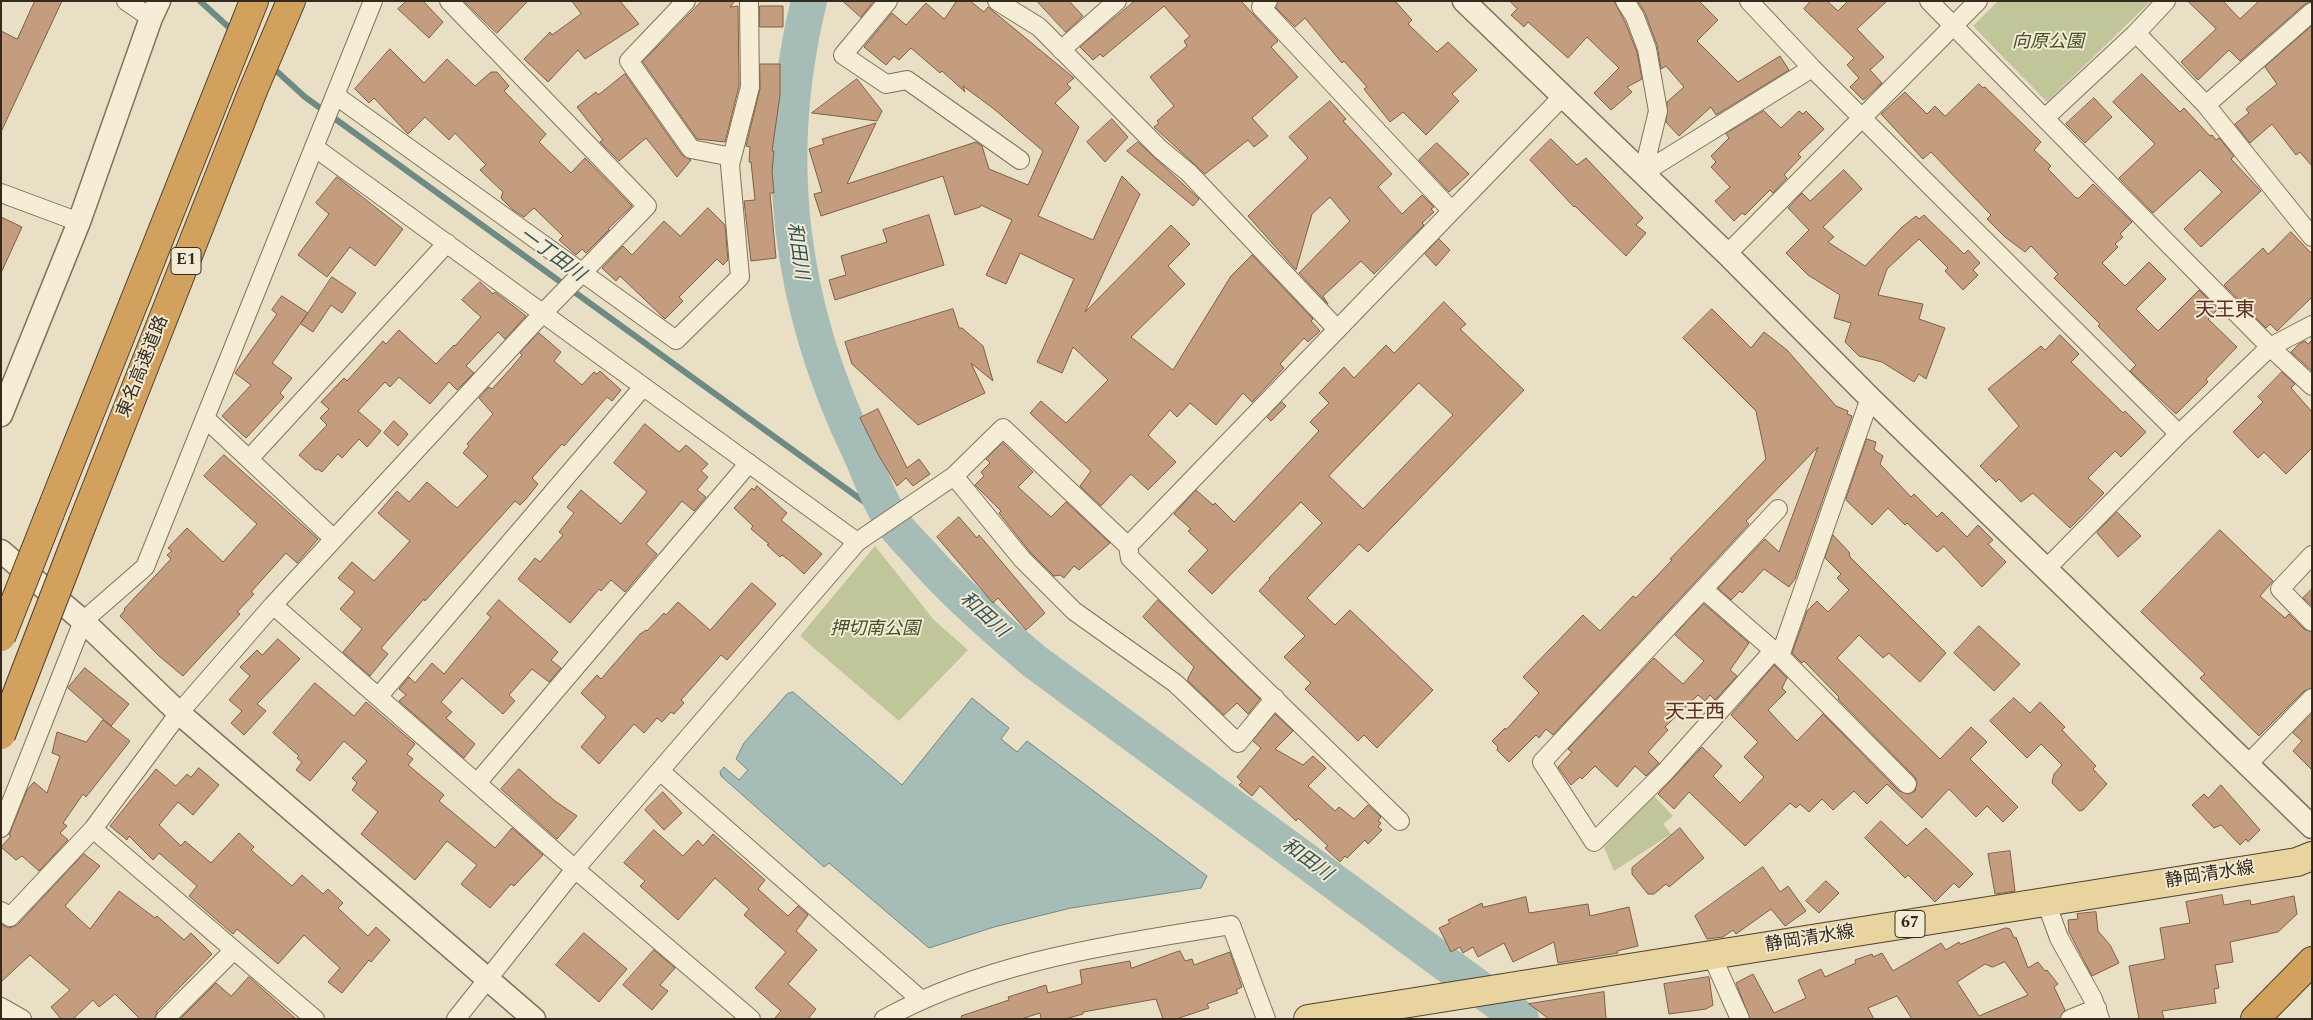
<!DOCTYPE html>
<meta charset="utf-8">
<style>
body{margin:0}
#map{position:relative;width:2313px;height:1020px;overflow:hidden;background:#e9dfc4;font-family:Spectral,serif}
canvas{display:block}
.frame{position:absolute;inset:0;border:2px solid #342a1f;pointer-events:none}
</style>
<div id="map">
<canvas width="2313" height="1020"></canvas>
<div class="frame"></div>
</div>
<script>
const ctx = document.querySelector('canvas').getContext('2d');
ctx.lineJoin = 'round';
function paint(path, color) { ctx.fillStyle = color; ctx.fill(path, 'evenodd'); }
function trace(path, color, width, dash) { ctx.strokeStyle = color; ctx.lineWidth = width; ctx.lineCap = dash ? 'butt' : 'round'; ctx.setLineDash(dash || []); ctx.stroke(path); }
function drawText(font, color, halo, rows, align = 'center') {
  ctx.font = font + ' Spectral,"Noto Sans JP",serif'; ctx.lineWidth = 4; ctx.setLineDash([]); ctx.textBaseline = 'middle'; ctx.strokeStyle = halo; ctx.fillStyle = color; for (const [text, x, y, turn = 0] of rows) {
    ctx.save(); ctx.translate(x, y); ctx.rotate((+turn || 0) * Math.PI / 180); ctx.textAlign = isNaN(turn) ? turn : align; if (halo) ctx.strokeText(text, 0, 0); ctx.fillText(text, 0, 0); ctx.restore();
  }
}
const green = new Path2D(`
 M1998 1H2151L2047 102 1973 26Z
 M875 546 934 620 968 650 899 721 800 636Z
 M1653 795 1673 816 1663 824 1671 834 1614 871 1604 847Z`);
const water = new Path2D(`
 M793 692 902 785 972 698 1009 728 1001 739 1017 752 1027 741 1207 876 1201 888 1071 908 994 927 929 948 829 863 824 867 721 776 720 772 724 767 739 780 748 770 736 759 744 743 787 694Z`);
const stream = new Path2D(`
 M200 1 234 32
 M271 66 305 97 888 519`);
const river = new Path2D(`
 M809 1C770 159 790 307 860 452 870 474 880 504 894 524 901 534 911 543 919 552 954 592 993 626 1034 661L1521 1019`);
const building = new Path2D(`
 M35 1H62L1 132V31L17 39Z
 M407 1H423L443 22 429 38 398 9Z
 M464 1H528L497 33Z
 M572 1H620L639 24 585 59 578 50 548 82 524 59 550 32 552 35 581 14Z
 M702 1H735L730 7 738 6 739 86 725 142 697 139 643 62Z
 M843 1H874L861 17Z
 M957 1H970L984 12 988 7 1074 78 1067 84 1071 88 1055 103 1079 127 1038 216 1093 240 1122 176 1140 194 1085 312 1171 225 1190 244 1168 266 1185 284 1131 337 1173 370 1231 276 1252 255 1313 319 1311 321 1320 331 1308 342 1304 338 1280 364 1284 368 1252 402 1243 393 1216 425 1190 403 1177 417 1170 410 1148 435 1176 462 1148 490 1131 474 1101 506 1080 486 1091 471 1030 413 1041 401 1066 423 1108 380 1073 347 1062 373 1037 362 1074 279 1020 253 1006 284 986 275 1012 220 981 205 980 207 955 215 943 176 821 216 814 194 822 192 809 149 824 144 822 139 876 123 847 184 976 142 982 146 989 169 1028 185 1043 151 994 109 963 86 965 92 942 71 940 73 911 48 899 60 894 56 886 65 864 47 892 13 906 25 926 3 944 19Z
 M1037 1H1069L1083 16 1066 32Z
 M1135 1H1241L1278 41 1271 47 1298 77 1252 118 1268 136 1254 147 1248 140 1205 174 1154 127 1159 123 1157 121 1174 106 1150 77 1187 46 1184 41 1190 36 1164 6 1103 57 1100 54 1093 60 1080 47Z
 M1278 1H1395L1412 20 1408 24 1437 52 1448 42 1477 70 1452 94 1459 101 1426 135 1403 112 1390 122 1364 89 1367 87 1344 61 1342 63 1305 18 1295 27 1276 8Z
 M1510 1H1614L1625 22 1637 52 1642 79 1627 87 1632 92 1611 110 1594 93 1619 68 1587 37 1568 58 1528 22 1524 27 1511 15 1517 9Z
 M1638 1H1699L1718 20 1697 41 1738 82 1780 56 1789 70 1716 115 1711 107 1679 136 1666 122 1667 102 1684 87 1666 66 1661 69 1657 45 1645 13Z
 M1811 1H1827L1838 11 1848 1H1887L1857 29 1884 57 1870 70 1882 83 1866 98 1863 100 1850 87 1859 78 1847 65 1854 58 1804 9Z
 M2188 1H2223L2240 19 2259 1H2312V2L2305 4 2240 61 2229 50 2198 80 2181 62 2216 29Z
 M760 6H783V27H760Z
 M2312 26V166L2300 152 2296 155 2272 124 2250 143 2235 124 2249 113 2246 109 2277 84 2265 67Z
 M390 49 424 83 447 59 475 86 491 72H497L509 86 504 91 546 134 539 142 571 173 585 158 632 206 608 229 609 230 586 253 582 249 576 255 559 240 563 236 534 208 524 217 513 210 501 198 503 192 480 170 486 165 455 133 449 140 425 117 408 134 374 98 369 103 355 89Z
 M760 64H780V95L772 151H774L772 171 774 193H770L776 258 751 261 744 201 755 200 751 162H749L750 147 746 146 760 89Z
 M625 74 682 155 691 160 677 177 646 138 619 161 600 142 603 140 577 107 596 92 598 95 602 92Z
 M2142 74 2180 112 2184 108 2210 136 2212 135 2216 140 2219 138 2234 156 2231 159 2261 191 2201 247 2184 229 2222 192 2200 170 2153 213 2119 178 2155 144 2113 102Z
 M857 79 882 111 877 121 812 113Z
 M1979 84 1983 88 1985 87 2041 142 2034 150 2051 166 2048 169 2076 198H2079L2093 184 2132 222 2120 234 2123 237 2115 244 2118 247 2102 263 2125 286 2149 262 2166 279 2136 309 2158 331 2199 290 2218 309 2208 319 2237 347 2206 379 2208 382 2176 414 2130 371 2136 365 2098 326 2100 324 2054 278 2058 274 2031 246 2025 252 2005 237 1987 219 1991 215 1931 152 1923 159 1881 114 1905 92 1927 114 1935 106 1945 116Z
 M2094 98 2112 117 2085 143 2066 124Z
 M1330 101 1346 119 1343 121 1392 174 1378 187 1402 214 1422 195 1434 207 1431 209 1434 212 1422 223 1424 225 1374 274 1361 261 1323 296 1328 304 1299 273 1350 221 1330 197 1312 214 1296 270 1248 216 1308 158 1289 137Z
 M1764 111 1781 128 1799 111 1803 114 1806 111 1824 129 1798 154 1801 157 1784 175 1787 178 1773 193 1770 190 1745 215 1742 213 1734 221 1715 201 1730 187 1711 167 1716 162 1711 156 1729 138 1726 134Z
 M1112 119 1128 137 1105 162 1087 142Z
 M1551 139 1577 165 1586 158 1643 218 1636 225 1646 233 1626 256 1575 206 1574 207 1530 160Z
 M1138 142 1199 199 1193 206 1127 151Z
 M1437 143 1469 174 1449 192 1419 160Z
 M1844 170 1862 189 1823 227 1834 237 1828 242 1865 266 1901 228 1916 216 1919 219 1924 215 1964 254 1968 250 1980 263 1973 270 1978 275 1963 290 1945 271 1948 268 1919 239 1887 269 1878 295 1923 304 1919 319 1945 328 1926 379 1919 374 1914 382 1882 362 1859 356 1845 342 1851 323 1834 318 1840 295 1808 275 1786 253 1809 230 1788 208 1802 193 1810 201Z
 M337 177 403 229 375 266 350 247 327 277 298 255 329 214 316 203Z
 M708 208 725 225 728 260 723 265 717 259 679 297 683 301 665 319 620 276 616 281 602 268 623 246 632 255 664 221 680 236Z
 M929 215 944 265 835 300 829 280 846 275 841 256 887 242 883 230Z
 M1 217 22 227 1 273Z
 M2291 232 2312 254V297L2277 331 2270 324 2266 328 2224 285 2263 248 2268 254Z
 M1439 239 1450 250 1436 266 1425 254Z
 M332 277 356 293 342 313 331 305 313 332 301 324Z
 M480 282 493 294 495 292 526 316 505 339 498 332 466 366 474 373 457 390 449 382 430 404 399 377 390 387 385 382 358 411 381 431 367 447 359 439 342 458 338 454 322 472 318 469 316 470 299 455 327 425 320 418 329 409 321 402 344 378 347 381 383 341 386 344 399 330 436 364 454 345 455 346 481 317 462 300Z
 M282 296 308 313 272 363 292 378 280 393 284 397 246 438 222 416 251 385 235 373 277 314 272 310Z
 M1444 302 1466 324 1460 329 1524 390 1368 552 1359 544 1307 598 1335 625 1350 610 1433 690 1377 748 1364 735 1358 741 1305 689 1311 683 1284 657 1305 636 1259 591 1270 579 1269 578 1322 523 1301 502 1212 594 1188 571 1208 550 1188 531 1191 529 1174 514 1196 490 1213 505 1215 503 1234 522 1319 431 1310 422 1329 403 1319 393 1344 367 1354 378 1386 345 1394 353ZM1419 383 1453 415 1363 509 1329 476Z
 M953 309 959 328H962L983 346 993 381 971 363 985 393 918 425 852 364 845 342Z
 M1712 309 1751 348 1764 332 1787 350 1836 406 1848 411 1847 414 1852 416 1795 579 1789 587 1764 569 1742 593 1740 591 1731 600 1718 588 1765 539 1779 552 1818 447 1746 521 1749 524 1553 735 1546 729 1539 738 1536 735 1509 762 1497 750 1498 747 1492 741 1505 728 1506 730 1539 693 1523 677 1583 615 1600 631 1633 596 1636 598 1672 560 1670 559 1766 459 1756 411 1683 338Z
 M539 333 561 352 554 361 582 385 594 372 597 374 600 371 621 390 612 401 607 397 564 446 562 444 532 478 538 484 526 499 520 505 515 501 425 601 424 599 381 648 388 654 370 676 343 652 362 629 340 609 355 592 338 578 352 562 374 581 410 541 378 513 397 491 409 502 427 482 457 508 488 476 463 453 469 446 467 444 493 414 479 398 489 387 492 389 512 367 522 355 520 353Z
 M2060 335 2079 354 2071 362 2123 413 2125 411 2146 432 2121 457 2115 451 2088 478 2104 493 2070 528 2033 493 2021 502 1999 479 1996 482 1980 466 2019 426 1988 389 2041 346 2045 350Z
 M2312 340V371L2291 352 2299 344 2305 341 2308 344Z
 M2282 372 2295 384 2291 388 2312 412V448L2286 474 2264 452 2258 458 2233 432 2263 402 2258 397Z
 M1282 402 1286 406 1271 421 1267 417Z
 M878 409 907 468 919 459 930 474 913 486 906 478 897 486 878 454 860 418Z
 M394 421 408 434 398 446 384 433Z
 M645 424 679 452 686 445 708 464 701 471 708 477 697 490 706 497 694 511 682 501 646 544 657 554 625 592 611 580 601 591 599 589 570 623 518 579 535 558 540 562 563 535 559 532 574 513 567 507 581 490 621 524 647 492 614 463Z
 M1867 439 1876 442 1874 450 1883 456 1880 464 1911 497 1914 494 1937 517 1942 512 1967 537 1978 525 1993 540 1988 544 2006 562 1982 587 1944 546 1937 552 1907 523 1905 525 1888 508 1872 525 1846 500Z
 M1003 443 1033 472 1018 487 1051 517 1066 502 1110 543 1079 570 1074 566 1064 578 1060 575 1054 576 1030 552 999 513 1001 511 975 485 984 476 981 472 990 463 986 459Z
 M224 455 318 539 297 563 286 553 251 592 254 594 237 612 240 614 183 676 159 656 120 616 125 610 124 609 171 559 167 555 172 551 168 548 187 528 223 562 257 524 204 476Z
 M757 486 787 513 781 520 822 554 804 574 789 560 782 555 780 557 767 545 769 544 751 529 753 526 734 508 752 488 754 490Z
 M2117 512 2141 536 2118 557 2097 533Z
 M959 517 977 538 979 535 1045 613 1026 630 998 598 993 603 937 537Z
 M2220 530 2273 581 2260 596 2285 618 2289 614 2304 629 2312 632V688L2304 691 2259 736 2200 678 2205 674 2141 612Z
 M1833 535 1849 552 1850 557 1946 653 1920 682 1889 653 1883 658 1859 635 1837 658 1940 759 1971 727 1987 742 1970 759 2018 807 2003 822 1987 806 1976 817 1949 789 1922 818 1887 784 1867 804 1854 791 1833 810 1822 799 1809 812 1800 804 1796 808 1790 803 1745 846 1689 792 1674 809 1658 794 1702 747 1722 766 1713 776 1740 803 1764 777 1744 757 1758 742 1731 715 1774 665 1787 678 1782 688 1786 692 1768 710 1797 741 1823 714 1899 791 1909 794 1915 791 1917 782 1915 777 1838 699 1839 697 1804 661 1802 663 1792 653 1807 611 1817 601 1828 612 1849 590 1837 578 1841 574 1825 558Z
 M752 583 776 604 727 660 721 655 681 700 684 703 674 714 671 712 662 722 657 718 644 733 634 724 599 764 581 747 606 717 581 693 597 675 601 679 640 634 646 630 647 631 664 613 666 615 678 602 710 630Z
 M2312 589V606L2303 598Z
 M499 600 558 652 551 660 561 668 549 682 532 669 509 695 515 701 503 714 462 678 441 702 452 712 446 718 475 744 464 758 399 701 406 695 399 689 409 677 415 683 432 663 444 674 491 617 487 614Z
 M1158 600 1260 699 1248 714 1237 703 1224 715 1188 681V678L1194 667 1143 617Z
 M1704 604 1749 643 1730 670 1737 676 1715 700 1710 695 1705 701 1698 695 1665 727 1668 730 1648 752 1659 763 1646 776 1635 766 1617 787 1595 766 1582 779 1580 777 1571 785 1558 767 1572 752 1568 749 1654 658 1683 684 1704 661 1675 635Z
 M1979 626 2020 664 1994 691 1954 653Z
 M278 639 300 659 257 704 266 711 244 735 231 723 242 711 229 700 250 676 240 667 257 650 262 655Z
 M85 668 129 704 111 726 68 688Z
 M315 683 354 716 366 702 415 744 407 754 413 759 408 765 444 795 439 801 495 848 512 828 543 855 514 886 511 884 490 908 461 884 477 865 447 841 415 880 361 834 378 812 352 790 357 783 352 778 367 761 344 741 310 781 296 770 302 762 297 758 299 756 273 733Z
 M2014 698 2030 713 2040 702 2065 727 2062 730 2096 766 2093 769 2107 784 2083 810 2079 811 2052 783 2054 774 2062 765 2041 744 2027 758 1990 721Z
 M1275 714 1293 731 1275 749 1303 765 1313 756 1326 768 1308 786 1335 811 1339 807 1354 819 1368 805 1381 817 1378 821 1381 823 1378 827 1382 830 1368 844 1365 840 1347 858 1345 856 1340 862 1325 848 1328 846 1298 818 1296 821 1260 786 1252 796 1239 785 1242 782 1237 777 1261 748 1253 741Z
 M2312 714V770L2293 751 2302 741 2293 733Z
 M103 720 130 741 86 797 83 794 63 823 67 826 60 833 68 840 39 871 22 856 16 860 1 847 11 836 9 835 27 790 34 782 47 793 60 756 52 753 57 732 86 742Z
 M199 768 219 785 193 815 178 802 159 825 181 846 185 841 211 863 239 833 254 847 251 850 292 886 302 875 323 894 328 889 343 903 338 908 368 936 376 927 390 940 371 962 369 960 342 993 328 982 340 968 304 935 278 964 237 929 233 934 189 896 197 886 159 853 153 860 129 836 127 840 110 826 156 769 176 786 187 774 191 777Z
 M519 769 555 801 577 816 557 839 501 789Z
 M2221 785 2260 830 2248 842 2246 839 2240 845 2221 825 2214 828 2192 805 2204 794 2208 798Z
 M663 792 682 813 664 830 645 810Z
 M1881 821 1907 846 1926 828 1973 874 1959 888 1954 883 1935 902 1908 875 1905 878 1865 838Z
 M1680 828 1704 858 1669 887 1666 884 1654 894H1648L1632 874V868Z
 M654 830 683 856 698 840 703 846 713 834 765 880 758 889 788 916 798 906 808 915 796 931 817 950 788 984 816 1009 808 1019H774L781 1011 755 988 786 952 744 915 749 909 715 878 678 920 640 886 645 881 624 863Z
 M2010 851 2015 891 1995 894 1988 854Z
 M84 854 100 866 65 906 90 929 119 891 155 918 157 916 184 940 191 933 212 954 157 1011 155 1019H140L115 994 99 1007 93 1000 73 1019H61L51 1007 70 990 30 955 1 982V924L9 928 17 925Z
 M1763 867 1780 892 1788 886 1806 911 1785 926 1771 909 1736 934 1733 930 1723 937 1707 939 1695 916Z
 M1826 881 1839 893 1819 913 1806 901Z
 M2222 895 2224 905 2250 900 2251 905 2294 896 2297 914 2278 932 2230 942 2233 962 2215 965 2219 988 2214 989 2216 1003 2162 1011 2164 1019H2139L2129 966 2165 959 2160 928 2190 923 2186 902Z
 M1526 897 1529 913 1588 904 1590 916 1629 907 1638 946 1617 951 1618 953 1558 963 1554 942 1513 962 1504 943 1478 957 1473 947 1463 953 1460 947 1451 952 1439 928 1450 923 1448 920 1482 903 1483 907Z
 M2096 912 2098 931 2110 945 2119 963 2092 976 2069 932 2068 920 2078 919 2077 914Z
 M2006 928 2010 929 2014 938 2016 937 2028 968 2038 962 2045 971 2047 970 2058 984 2054 987 2065 1010 2060 1019H1912L1897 996 1868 1008 1874 1019H1750L1736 983 1753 974 1774 1013 1806 998 1798 980 1821 969 1825 977 1856 963 1855 960 1872 954 1873 957 1882 953 1893 971 1941 943 1946 950 1959 942 1960 944ZM2005 962 2028 995 1979 1016 1957 982 1985 964 1992 967Z
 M584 933 627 969 599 1002 556 965Z
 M654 950 675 968 660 985 668 991 652 1010 623 985Z
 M1180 951 1185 961 1192 959 1194 965 1230 952 1242 987 1236 990 1238 993 1207 1004 1209 1008 1176 1019H1163L1156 999 1083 1012V1014L1065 1019H1041L1040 1013 1021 1019H962L961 1016 1009 1000 1008 997 1046 985 1048 993 1082 984 1080 970 1130 961 1131 968Z
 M249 977 296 1019H180L216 983 231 996Z
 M1709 977 1713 1005 1706 1009 1669 1014 1664 984Z
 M1604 992 1606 1019H1549L1529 1004Z`);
const minor = new Path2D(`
 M126 1 151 18
 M686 1 629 61 691 149 732 157
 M888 1 843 55 886 84 907 80 1020 160
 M997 1 1039 27 1160 149 1189 173 1337 329
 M1268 1 1261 7 1451 210
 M1625 1 1635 17 1647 49 1658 111 1643 173 1812 68
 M1749 1 1812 68 2179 434
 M1929 1 2270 347 2312 386
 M2136 33 2206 105 2312 237
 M1061 50 1117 1
 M335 95 676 340 740 277 730 165 750 87 749 1
 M2206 105 2312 12
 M2045 118 2136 33 2166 1
 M314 147 857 542
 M1 193 79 222
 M1727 254 1978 1
 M205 418 334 539
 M249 459 447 243
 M954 476 1022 559 1074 611 1175 683 1238 743 1275 698
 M1128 546 1130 558 1400 821
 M2312 555 2280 589 2312 622
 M2047 568 2179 434 2270 347 2312 325
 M1703 589 1780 656 1907 784
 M273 605 575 869 751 1019
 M1774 650 1665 772 1594 842 1542 762 1778 509
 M1780 656 1870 398
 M378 697 643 387
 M2247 765 2312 698
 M660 771 920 999
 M477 783 749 463
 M1 828 83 621 145 567 373 1
 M93 829 234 950
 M2046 902 2059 938 2093 999 2100 1019
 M1 911 10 917 93 829 179 713 273 605 543 313 647 206 449 1
 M1712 956 1740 1019
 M1 1007 22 1019
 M165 1019 234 950 315 1019
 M456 1019 575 869 857 542 954 476 1003 428 1128 546 1562 97
 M884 1019C991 960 1113 945 1231 925L1266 1019
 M2070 1019 2097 1008`);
const tertiary = new Path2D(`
 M1464 1 1727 254 1870 398 2312 827
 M1 415 79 222 151 18 159 1
 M1 551 83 621 179 713 534 1019`);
const primary = new Path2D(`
 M1308 1019 2297 862 2312 856`);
const motorway = new Path2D(`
 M50 513 254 1
 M83 522 254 88 291 1
 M2255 1019 2312 961`);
const motorwayBridge = new Path2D(`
 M1 637 50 513
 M1 735 83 522`);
const shields = [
 [186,261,30],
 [1910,924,30]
];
const shieldNames = [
 ["E1",186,261],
 ["67",1910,924]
];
const parkNames = [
 ["向原公園",2048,43],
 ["押切南公園",875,630]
];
const streetNames = [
 ["東名高速道路",144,367,-68],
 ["静岡清水線",2210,876,-9],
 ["静岡清水線",1810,940,-9]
];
const waterNames = [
 ["和田川",796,251,82],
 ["一丁田川",551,256,36],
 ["和田川",983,616,42],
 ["和田川",1306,861,36]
];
const quarterNames = [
 ["天王東",2225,312],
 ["天王西",1695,714]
];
paint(green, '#c0c699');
paint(water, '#a6bdb7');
trace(water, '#6d8a84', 1);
trace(stream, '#6d8a84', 6);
trace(river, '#a6bdb7', 36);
paint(building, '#c49d7e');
trace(building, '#7f5e45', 1);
trace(minor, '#82725c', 20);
trace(tertiary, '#82725c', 25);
trace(primary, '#504030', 30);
trace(motorway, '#504030', 30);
trace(minor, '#f5edd6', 18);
trace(tertiary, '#f5edd6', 22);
trace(primary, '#e9d49f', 28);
trace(motorway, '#d1a15d', 28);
trace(motorwayBridge, '#504030', 30, []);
trace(motorwayBridge, '#d1a15d', 28);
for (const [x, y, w] of shields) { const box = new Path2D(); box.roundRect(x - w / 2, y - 13.5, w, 27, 4); ctx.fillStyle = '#f2ead3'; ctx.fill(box); trace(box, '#342a1f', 1); }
drawText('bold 16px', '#342a1f', null, shieldNames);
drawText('italic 18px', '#434e27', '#f2ead3', parkNames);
drawText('18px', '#342a1f', '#f2ead3', streetNames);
drawText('italic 19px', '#305251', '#f2ead3', waterNames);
drawText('20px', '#5c3023', '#f2ead3', quarterNames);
</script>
